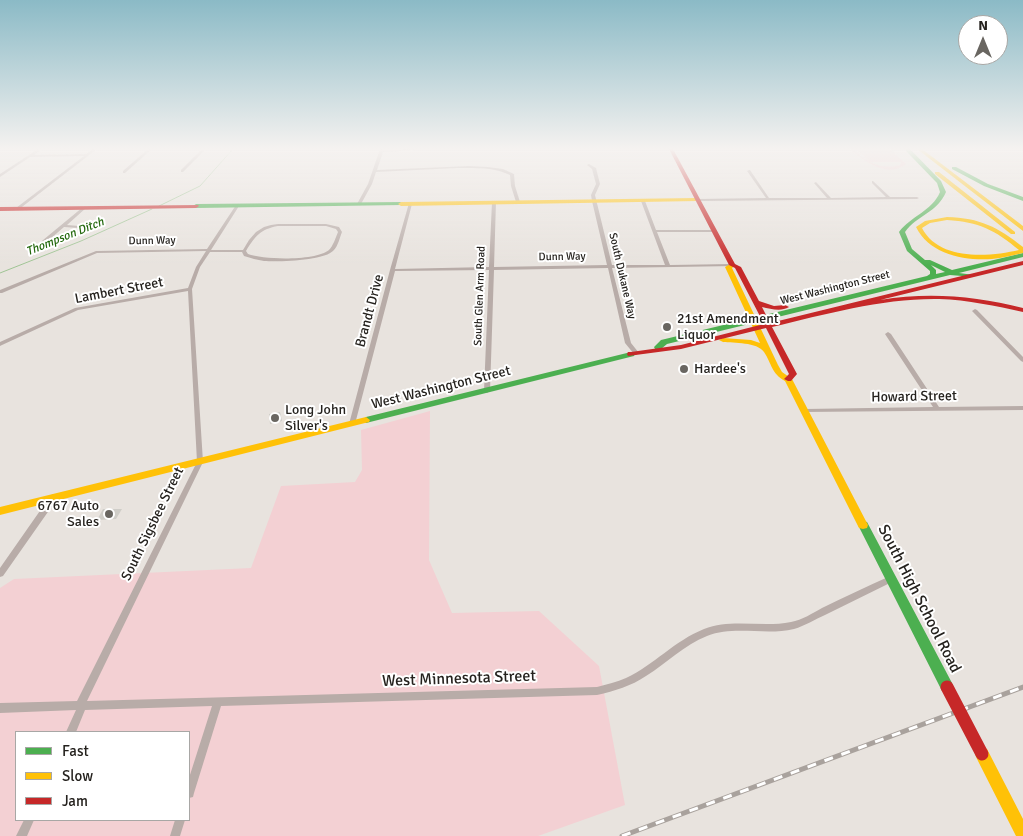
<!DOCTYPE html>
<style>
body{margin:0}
#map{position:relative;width:1023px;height:836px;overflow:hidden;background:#e8e3de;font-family:Signika,sans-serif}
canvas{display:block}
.legend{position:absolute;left:15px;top:731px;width:175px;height:90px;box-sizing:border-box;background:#fff;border:1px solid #a8a7a5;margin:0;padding:6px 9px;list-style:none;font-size:15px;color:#25221e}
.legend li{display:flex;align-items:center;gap:10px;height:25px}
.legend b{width:25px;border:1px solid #a8a7a5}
.north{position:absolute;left:958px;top:15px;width:50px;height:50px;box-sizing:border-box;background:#fff;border:1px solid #a8a7a5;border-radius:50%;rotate:0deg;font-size:14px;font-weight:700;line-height:20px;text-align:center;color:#25221e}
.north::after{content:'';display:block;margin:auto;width:18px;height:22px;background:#696661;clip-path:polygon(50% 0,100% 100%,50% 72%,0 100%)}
</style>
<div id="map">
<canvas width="1023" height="836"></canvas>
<ul class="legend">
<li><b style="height:6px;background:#4caf50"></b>Fast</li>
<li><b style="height:6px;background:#ffc107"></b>Slow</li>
<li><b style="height:6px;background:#c62828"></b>Jam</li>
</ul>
<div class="north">N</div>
</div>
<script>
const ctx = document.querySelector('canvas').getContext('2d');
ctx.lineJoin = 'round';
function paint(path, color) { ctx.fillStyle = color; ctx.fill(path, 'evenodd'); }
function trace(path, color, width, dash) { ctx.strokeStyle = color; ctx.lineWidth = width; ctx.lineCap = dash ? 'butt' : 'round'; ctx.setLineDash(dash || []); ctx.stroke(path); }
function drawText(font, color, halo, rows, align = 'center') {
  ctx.font = font + ' Signika,sans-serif'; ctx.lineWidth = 4; ctx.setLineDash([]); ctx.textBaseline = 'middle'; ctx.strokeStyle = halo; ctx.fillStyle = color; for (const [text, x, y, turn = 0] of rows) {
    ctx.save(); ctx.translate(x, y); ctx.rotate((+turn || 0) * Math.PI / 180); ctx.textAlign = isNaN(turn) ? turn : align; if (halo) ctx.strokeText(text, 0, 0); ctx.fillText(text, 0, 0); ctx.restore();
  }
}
const green = new Path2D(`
 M850 149H853C867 162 880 170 900 165L901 162H870L856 149H890L906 164C889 179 863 161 850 149Z
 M430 411 429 560 452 613 539 611 599 666 625 805 538 836H0V588L14 579 251 568 281 486 355 482 362 470 361 430ZM16 732H189V820H16Z`);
const stream = new Path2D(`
 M159 206 200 186 233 149
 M0 273 81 241 152 209`);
const building = new Path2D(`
 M280 412 282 421 270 424 269 414Z
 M103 509H122L116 519 97 520Z`);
const street = new Path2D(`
 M38 149H42L34 155 86 154 93 149H97L18 210H16V208L84 156 30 157 0 177V174Z
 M148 149H152L125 173H123V171Z
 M202 149H206L183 172H181V170Z
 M380 149H384L383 150 416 149 414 150 383 152 377 170 469 166 488 167 503 169 514 174 515 186 520 202 518 203 516 202 511 186 510 175C494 167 475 168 457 168 430 169 403 171 376 172L372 184 361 204 358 205 357 204 368 184Z
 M589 164 596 168 600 184 595 195 612 265H665L641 201 643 200 645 201 656 230H713L715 231 713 232H657L670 265 732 264 734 265V266L612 268 631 343 639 353 636 355 634 354 625 343 608 268 494 270 490 391 487 393 484 391 489 270 395 271 355 424 354 425H350L349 424 390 270 409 203 412 204 395 269 489 267 492 202 494 201 496 202 494 267 607 265 592 201 591 195 596 184 592 169 587 165Z
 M749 170H750L769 198H827L814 183 816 182 831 198 886 197 872 183V181H873L890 197H917L919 198 917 199 696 201 694 200 696 199 766 198 747 171Z
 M236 205 239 206 211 250H243L249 240 256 232 264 227 271 225 278 224H326L339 227 342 232C340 237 338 246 334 250 325 261 278 262 264 261 257 260 251 258 244 256L242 252H210L200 267 192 289 203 462 87 701 597 687C607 684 617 682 626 678 654 665 674 641 704 629 732 618 762 628 791 622 802 620 813 613 822 608 844 597 866 587 888 577L891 576 894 577 895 579 894 581C871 592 848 604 825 615 815 619 805 626 794 629 765 636 735 625 707 636 684 645 667 663 646 676 631 686 615 691 597 695L221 706 194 793 193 797 189 798V778L212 706 85 710 76 732H66L76 710 0 713V703L77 701 197 462 188 291 78 310 2 345 0 346V342L75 308 188 288 196 267 206 251 97 253 2 293H0V290L96 251 207 249ZM278 226H326L336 229 338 232C336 237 333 246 329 250 316 261 264 260 248 254L246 251C255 236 261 229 278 226Z
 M83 207 86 208 67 225 92 227 94 228 93 229 64 227 35 252H31V250Z
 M975 309 977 310 1023 357V362L1021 361 973 312 972 311Z
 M888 332 891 334 939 407 1023 406V410L803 412 802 411 803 410 805 409 933 407 885 334Z
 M54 494 57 495 58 497 57 499 3 576 0 577V568L51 495Z
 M24 820H34L27 836H16Z
 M175 820H185L180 836H170Z`);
const fast = new Path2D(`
 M906 149H910L941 181 946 192C937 213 917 215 905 232L912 249 925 260H930L952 270 1023 253V257L959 273 974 275V277L950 275 667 344 661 349H655L654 347 661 340 927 276 930 274V271L907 251 899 232C911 216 932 211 940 192L937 183 906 151ZM931 265 945 272 936 274V270Z
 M952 167H956L988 184 1023 197V201L984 186 952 169Z
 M401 202 403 203V205L196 208 193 206 196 204Z
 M631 352H634L635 354 634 356 366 423 362 420 366 417Z
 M863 521 867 522 952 683 953 687 952 691 947 693 942 691 858 525 859 522Z`);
const slow = new Path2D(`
 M917 149H922L1023 226V231Z
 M935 172H939L1015 232V234H1011L935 174Z
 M696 198 699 200 698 201 401 206 398 204 401 202Z
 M947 217C980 218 998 227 1023 247V253C1013 255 1002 258 992 259 964 261 929 254 916 227L925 221ZM947 220C979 222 995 230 1019 250 989 257 939 261 922 228L930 223Z
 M732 263 735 265 732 268 778 365 782 372 792 379 868 525 867 528 863 529 859 528 785 381C771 373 772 364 764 352 757 342 734 343 723 342L719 340 723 338 751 340 760 343 725 267Z
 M366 417 370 420 369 422 0 515V507Z
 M982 747 987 749 1023 819V836H1016L977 759 975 754 977 749Z`);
const jam = new Path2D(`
 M669 149H673L735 264 741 267 759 301 774 306 785 305 789 307C781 312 771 309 762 307L770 323 1023 261V265L880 300C929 292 975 296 1023 308V312C996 306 968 300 939 299 884 298 826 314 772 327L797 374 791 381H788L784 379 789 374 766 328 681 349 628 356 627 354 628 352H631L681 345 764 324 735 268 729 265Z
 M198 205 199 206 196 208 0 211V207Z`);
const rail = new Path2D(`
 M622 836 1023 687`);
const jamBridge = new Path2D(`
 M947 687 982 754`);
const markers = [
 [667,327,5,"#696661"],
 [684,369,5,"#696661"],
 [275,418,5,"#696661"],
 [109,514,5,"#696661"]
];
const farStreetnames = [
 ["Dunn Way",152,241,-1],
 ["Dunn Way",562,257,-1],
 ["South Dukane Way",622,276,77],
 ["West Washington Street",835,288,-14],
 ["South Glen Arm Road",480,296,-88]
];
const farWaternames = [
 ["Thompson Ditch",65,237,-22]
];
const streetNames = [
 ["Lambert Street",119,291,-11],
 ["Brandt Drive",370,311,-75],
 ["West Washington Street",441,388,-14],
 ["Howard Street",914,397,-1],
 ["South Sigsbee Street",153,524,-64]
];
const poiNames = [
 ["21st Amendment",677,319],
 ["Liquor",677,335],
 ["Hardee's",694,369],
 ["Long John",285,410],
 ["Silver's",285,426],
 ["6767 Auto",99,506,"right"],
 ["Sales",99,522,"right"]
];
const nearStreetnames = [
 ["South High School Road",919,599,63],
 ["West Minnesota Street",459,679,-2]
];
paint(green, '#f3d0d3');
trace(stream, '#9fc494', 1);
paint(building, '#cfcdc8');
paint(street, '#b8aca8');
paint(fast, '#4caf50');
paint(slow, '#ffc107');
paint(jam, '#c62828');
trace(rail, '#a9a29d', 5);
trace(rail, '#fff', 3, [9]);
trace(jamBridge, '#c62828', 13);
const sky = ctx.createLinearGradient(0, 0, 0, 266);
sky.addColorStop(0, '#8bbac6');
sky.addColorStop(0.56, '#f5f2f0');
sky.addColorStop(1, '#f5f2f000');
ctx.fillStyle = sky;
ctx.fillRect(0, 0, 1023, 266);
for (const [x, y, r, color] of markers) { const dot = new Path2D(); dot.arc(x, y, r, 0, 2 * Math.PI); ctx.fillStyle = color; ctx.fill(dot); trace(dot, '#fff', 2); }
drawText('11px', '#25221e', '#fff', farStreetnames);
drawText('italic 12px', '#23680d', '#fff', farWaternames);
drawText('14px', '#25221e', '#fff', streetNames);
drawText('14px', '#25221e', '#fff', poiNames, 'left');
drawText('16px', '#25221e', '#fff', nearStreetnames);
</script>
